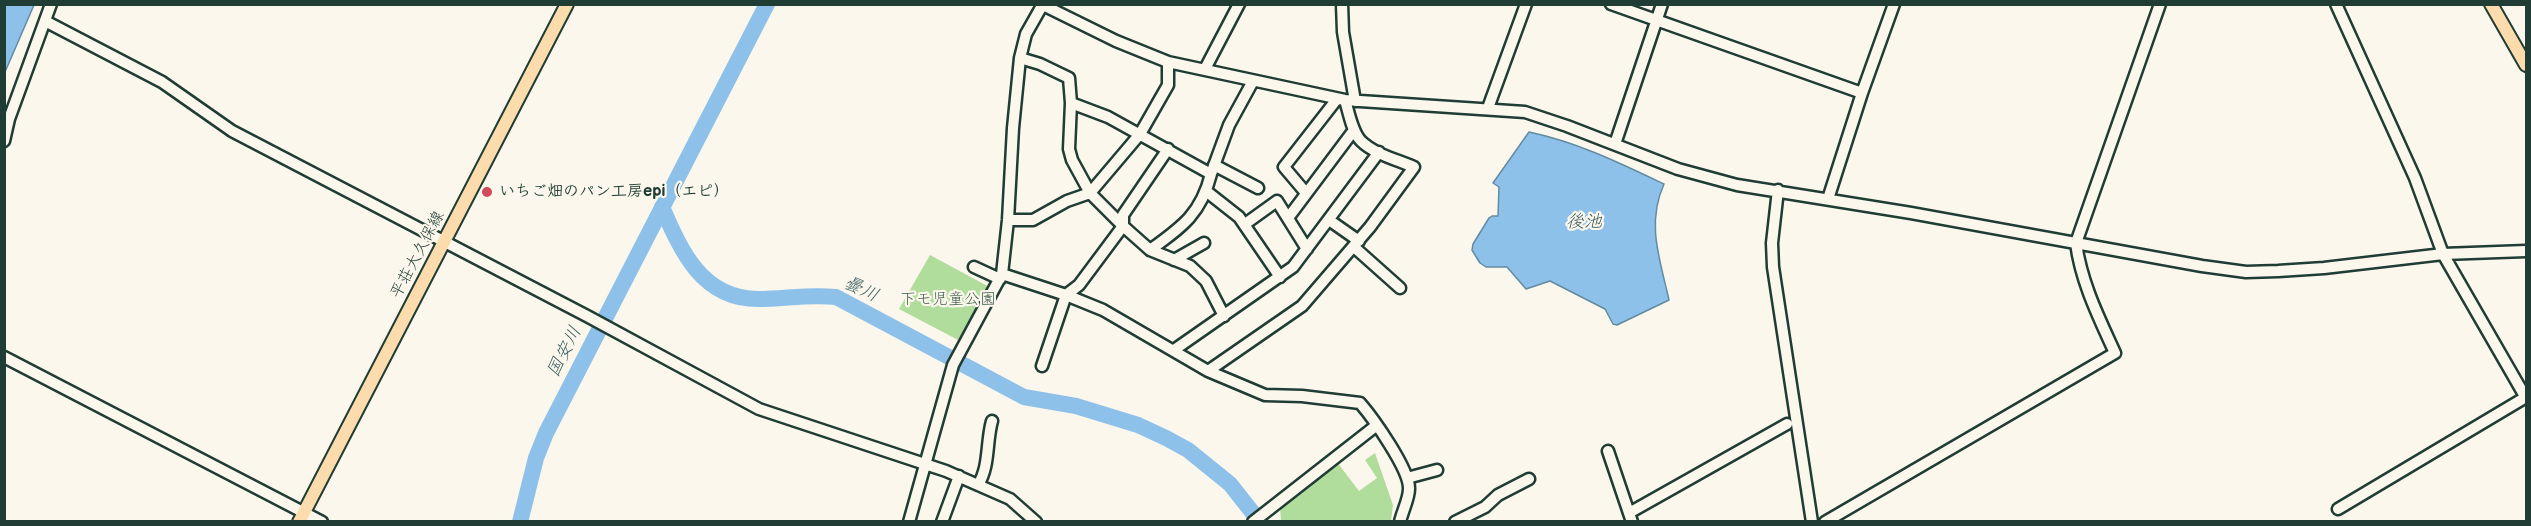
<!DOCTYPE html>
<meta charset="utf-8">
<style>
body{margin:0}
#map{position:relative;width:2531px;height:526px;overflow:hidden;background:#fbf7ec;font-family:"Balsamiq Sans",sans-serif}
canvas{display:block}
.frame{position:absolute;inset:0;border:6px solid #1f3d34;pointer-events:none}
</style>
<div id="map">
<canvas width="2531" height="526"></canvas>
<div class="frame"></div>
</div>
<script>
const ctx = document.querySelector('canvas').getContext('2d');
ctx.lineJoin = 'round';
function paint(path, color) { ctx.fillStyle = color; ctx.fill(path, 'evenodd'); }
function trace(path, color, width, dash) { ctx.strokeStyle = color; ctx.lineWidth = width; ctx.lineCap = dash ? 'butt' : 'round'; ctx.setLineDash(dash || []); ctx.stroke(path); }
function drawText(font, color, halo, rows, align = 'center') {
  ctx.font = font + ' "Balsamiq Sans","Klee One",sans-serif'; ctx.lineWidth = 4.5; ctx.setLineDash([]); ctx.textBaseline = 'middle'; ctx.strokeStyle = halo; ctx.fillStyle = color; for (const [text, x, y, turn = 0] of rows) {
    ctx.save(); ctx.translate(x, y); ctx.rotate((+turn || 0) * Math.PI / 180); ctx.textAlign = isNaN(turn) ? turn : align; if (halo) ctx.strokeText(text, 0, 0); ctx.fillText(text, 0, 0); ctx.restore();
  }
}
const green = new Path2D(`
 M930 255 993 289 960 341 899 309Z
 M1375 453 1393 505 1391 521 1281 522 1280 506 1337 462 1359 491 1377 478 1365 460Z`);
const water = new Path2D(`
 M5 4 34 5 5 72 4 5Z
 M1529 132C1577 142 1620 163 1664 184 1646 224 1660 259 1669 300L1617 325 1613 324 1605 309 1550 281 1526 289 1507 267H1486L1480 263 1472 250 1473 244 1489 218 1492 216H1498L1499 187 1493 183Z`);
const river = new Path2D(`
 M662 207C681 251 702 299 758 299 785 299 808 294 836 297L1024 397 1076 406 1138 425 1166 438 1188 450 1230 484 1260 522
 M520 522 536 458 546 433 767 4`);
const minor = new Path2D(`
 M1041 4 1116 41 1168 62 1345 100 1525 112 1567 126 1678 169 1737 185 1911 213 2202 266 2246 272 2278 271 2324 268 2443 254 2526 251
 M1342 4 1343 32 1355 101
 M1611 4 1862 93
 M2336 4 2415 178 2443 254 2526 398
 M45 21 162 82 232 131 587 316 759 409 946 471 1010 499 1036 522
 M1020 58 1040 64 1069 78 1071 103 1069 149 1072 160 1090 193 1123 226 1150 250 1190 266 1206 281 1224 316
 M1205 69 1239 4
 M1071 103 1108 117 1211 174 1229 125 1253 81
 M1488 108 1526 4
 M4 141 9 119 51 4
 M1615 144 1662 4
 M1214 165 1258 188
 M1778 190 1772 243 1773 267 1812 522
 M1206 191 1239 217 1280 277
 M1306 193 1284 167 1337 99
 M1828 199 1862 93 1894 4
 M1288 218 1354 130
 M1008 220H1033L1067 201 1090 193 1140 134 1168 85V62
 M1329 220 1359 241
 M1245 224 1277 201 1307 249
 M1354 247 1400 288
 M1150 250C1182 227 1201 214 1211 174
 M1174 260 1204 243
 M974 267 1000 279
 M1002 274 1066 295 1103 310 1208 371 1265 395 1302 396 1360 403C1373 418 1410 470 1409 489 1409 499 1402 512 1400 522
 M1174 350 1293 267 1379 152
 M4 357 322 522
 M1042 366 1066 295 1079 285 1123 226V215L1168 149
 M1208 371 1302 306 1370 227 1414 167C1398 160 1374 154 1361 141 1352 132 1349 113 1345 100
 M1608 451 1632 522
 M1407 478 1437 470
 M978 485C990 466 986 442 992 421
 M2338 509 2526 397
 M1629 513 1787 424
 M909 522 953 365 1002 274 1008 220 1013 128 1020 58 1026 34 1043 4
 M942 522 959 476
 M1253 522 1377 425
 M1455 522 1485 507 1498 495 1529 479
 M1825 522 2115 353C2099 318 2081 282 2076 243L2160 4`);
const major = new Path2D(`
 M2491 4 2526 65
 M299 522 567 4`);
const markers = [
 [487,192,6,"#d1495b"]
];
const poiNames = [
 ["いちご畑のパン工房epi（エピ）",499,192]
];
const streetNames = [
 ["平荘大久保線",418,255,-62]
];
const parkNames = [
 ["下モ児童公園",948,300]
];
const waterNames = [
 ["後池",1584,222],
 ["曇川",861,290,25],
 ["国安川",565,352,-63]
];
paint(green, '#b0dd9c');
paint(water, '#8dc1ea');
trace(water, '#618ca1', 1.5);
trace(river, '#8dc1ea', 16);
trace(minor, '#1f3d34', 15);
trace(major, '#1f3d34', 16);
trace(minor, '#fbf7ec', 10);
trace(major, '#fcdcac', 12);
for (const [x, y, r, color] of markers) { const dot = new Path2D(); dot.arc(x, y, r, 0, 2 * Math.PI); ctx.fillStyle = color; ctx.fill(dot); trace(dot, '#fbf7ec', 2); }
drawText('bold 16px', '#1f3d34', '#fbf7ec', poiNames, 'left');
drawText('16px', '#1f3d34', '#fbf7ec', streetNames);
drawText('16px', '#3c5d49', '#fbf7ec', parkNames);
drawText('italic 18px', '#3a5e62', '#fbf7ec', waterNames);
</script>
